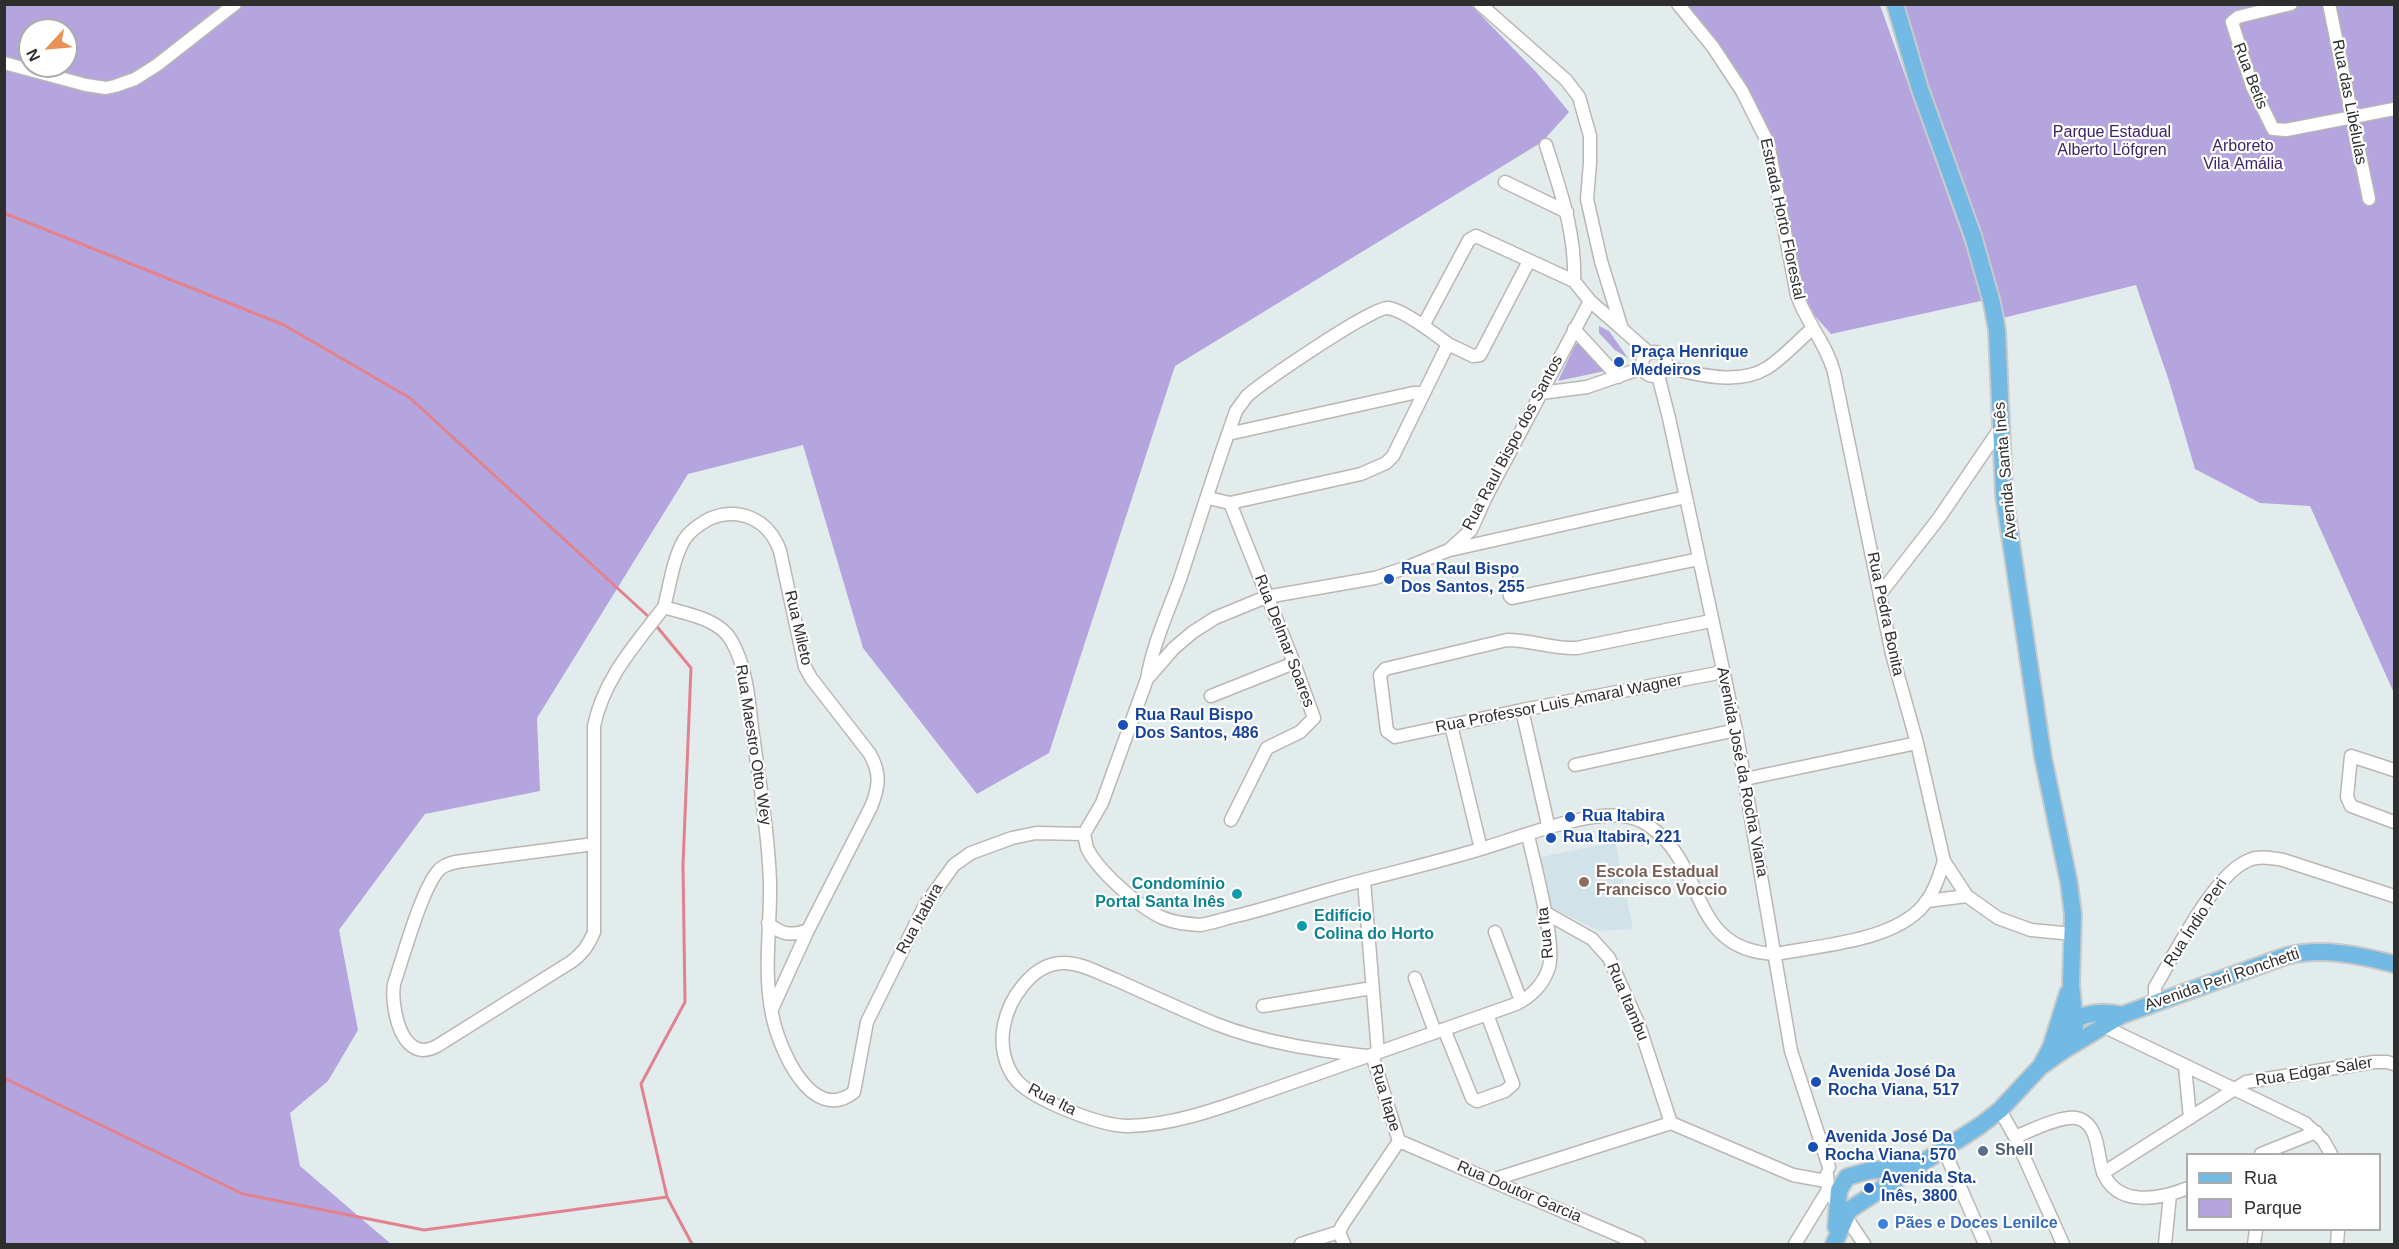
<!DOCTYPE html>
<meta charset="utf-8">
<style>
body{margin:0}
#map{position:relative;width:2399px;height:1249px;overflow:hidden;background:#e2eced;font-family:Helvetica,sans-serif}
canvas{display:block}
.frame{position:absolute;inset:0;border:6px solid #2e2e2e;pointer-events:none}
.legend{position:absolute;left:2186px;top:1153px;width:195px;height:78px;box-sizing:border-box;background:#fff;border:2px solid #ababab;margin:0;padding:8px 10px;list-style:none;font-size:18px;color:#2e2e2e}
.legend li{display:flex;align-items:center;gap:12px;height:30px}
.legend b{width:30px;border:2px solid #ababab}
.north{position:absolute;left:18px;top:18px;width:60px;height:60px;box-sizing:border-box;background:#fff;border:2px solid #ababab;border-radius:50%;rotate:244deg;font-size:16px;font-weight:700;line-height:24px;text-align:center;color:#2e2e2e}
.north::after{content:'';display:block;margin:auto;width:21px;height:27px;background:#e89255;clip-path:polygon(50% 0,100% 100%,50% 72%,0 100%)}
</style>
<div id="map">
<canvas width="2399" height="1249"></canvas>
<div class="frame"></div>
<ul class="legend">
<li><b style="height:8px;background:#72b9e3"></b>Rua</li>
<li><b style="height:16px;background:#b4a5de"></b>Parque</li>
</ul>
<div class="north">N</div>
</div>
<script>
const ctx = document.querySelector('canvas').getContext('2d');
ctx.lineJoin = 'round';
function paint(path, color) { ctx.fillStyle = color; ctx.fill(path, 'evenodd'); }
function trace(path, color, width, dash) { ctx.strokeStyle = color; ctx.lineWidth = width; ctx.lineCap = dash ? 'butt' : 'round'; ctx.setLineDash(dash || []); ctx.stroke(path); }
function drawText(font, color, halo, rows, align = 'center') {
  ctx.font = font + ' Helvetica,sans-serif'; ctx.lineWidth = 4.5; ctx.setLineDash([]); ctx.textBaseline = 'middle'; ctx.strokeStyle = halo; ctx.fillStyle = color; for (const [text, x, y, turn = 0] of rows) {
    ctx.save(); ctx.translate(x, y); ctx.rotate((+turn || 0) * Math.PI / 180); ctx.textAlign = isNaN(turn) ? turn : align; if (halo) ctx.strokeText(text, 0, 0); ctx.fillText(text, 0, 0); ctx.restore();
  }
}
const education = new Path2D(`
 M1615 842 1633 929 1599 931 1550 907 1541 857Z`);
const green = new Path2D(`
 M5 5H1471L1537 73 1569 112 1542 142 1175 366 1049 753 977 794 863 648 803 445 688 474 537 718 540 791 425 814 339 930 358 1030 328 1081 290 1113 300 1166 391 1244H5ZM30 30H66V66H30Z
 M1688 5H1880L1985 300 1831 334 1815 316 1800 287 1759 115Z
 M1896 5H2394V693L2310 506 2260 503 2195 469 2169 381 2136 285 1999 319Z
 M1599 326 1609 331 1628 358 1615 350 1599 333Z
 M1578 343 1605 371 1558 381 1575 345Z`);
const stream = new Path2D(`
 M4 213 284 325 410 398 650 618
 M654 623 691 668 683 865 685 1002 641 1084 667 1197 692 1244
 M4 1078 243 1194 424 1230 667 1197`);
const minor = new Path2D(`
 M1480 4 1566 80 1579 97 1590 136V163L1587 199 1601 261 1622 329 1648 352
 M1678 4 1713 47 1742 91 1768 143 1797 295C1806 322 1826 343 1834 372L1892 654 1917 743 1944 861 1967 896 1998 918 2031 930 2074 934
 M2291 4 2238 17 2232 22 2252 86 2273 129 2286 130 2394 109
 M2329 4 2369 199
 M4 63 86 85 106 88 115 86 135 79 157 65 235 4
 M1546 145C1560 190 1576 233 1574 281
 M1505 182 1567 212
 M1423 326 1469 240 1476 236 1574 281 1590 301 1621 328
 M1574 329 1618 377
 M1448 344 1473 356 1480 355 1529 261
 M1642 364a12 12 0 1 1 24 0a12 12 0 1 1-24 0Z
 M1665 367C1696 374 1738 386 1767 368 1784 357 1798 341 1813 328
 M1658 375 1669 418 1736 730 1791 1051 1829 1167
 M1541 393 1587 387 1642 368
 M1228 434 1413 393H1423
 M1230 503 1294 663 1314 718 1300 732 1267 748 1231 820
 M1450 550 1686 497
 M1505 571 1510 596 1512 598 1699 559
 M1880 594 1939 518 2001 427
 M664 607C670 585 673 559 684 540 690 530 700 524 709 519 740 506 769 520 780 551L805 667 811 678 870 754C881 774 879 787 871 807L808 930 772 1009
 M1711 621 1577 648C1553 649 1531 640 1507 640L1385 669 1380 675 1387 731 1395 737 1522 710 1713 674 1722 671
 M1147 679C1153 644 1168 612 1180 579 1196 531 1211 482 1228 434L1236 411 1247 396C1263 382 1373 306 1388 308 1404 310 1435 334 1448 344L1393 456 1386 463 1361 474 1230 503 1208 498
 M1211 696 1294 663
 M1522 710 1549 829
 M1451 725 1481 849
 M1575 765 1736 730
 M2394 770 2351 756 2347 797 2351 806 2394 822
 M1745 779 1917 743
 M1084 834C1085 838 1086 844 1087 848 1097 870 1140 908 1163 918 1175 923 1187 924 1200 925 1213 923 1226 918 1240 915 1272 907 1303 897 1335 888 1385 874 1435 863 1484 848 1524 836 1590 809 1629 817 1641 819 1648 825 1657 832 1707 874 1691 951 1776 954 1821 945 1902 941 1928 899 1936 888 1940 873 1944 861
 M1084 834 1102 803 1147 679 1174 648 1193 632 1215 618 1266 597 1375 578 1408 567 1449 550 1471 530 1486 497 1590 301
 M594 844 463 861C455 862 448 863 441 868 423 883 403 958 394 984 391 1003 398 1048 423 1050 428 1050 433 1048 437 1046L571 962C583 953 588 946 594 932V726C604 678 635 645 664 607 686 614 718 618 731 640 746 665 749 700 752 728 759 779 768 830 770 882 771 926 763 970 772 1014 778 1046 811 1126 854 1092L867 1022 925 905 954 865 971 853 1012 838 1036 833 1084 834
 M1364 881 1378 1053
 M1927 901 1967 896
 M1544 912 1592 939 1609 958 1639 1025 1671 1123
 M768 923C781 935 792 936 808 930
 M1495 932 1521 1001
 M1415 978 1435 1032
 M2155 1003V987C2175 954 2213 876 2247 861 2258 855 2271 858 2283 860L2394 896
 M1263 1006 1372 988
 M2105 1027 2305 1123 2323 1140 2331 1154
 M1444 1029 1472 1098 1477 1101 1505 1091 1513 1084 1487 1014
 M1372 1055 1399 1141
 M1367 1056C1315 1050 1265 1043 1216 1024 1182 1010 1148 994 1114 979 1098 973 1080 962 1062 963 1032 964 1009 999 1004 1025 1000 1044 1004 1067 1018 1082 1037 1101 1100 1126 1128 1126 1179 1125 1227 1105 1274 1089 1354 1061 1435 1033 1516 1004 1531 997 1544 984 1549 967 1556 942 1534 864 1528 835
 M2185 1067 2190 1118
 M2000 1110 2015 1137 2063 1244
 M2015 1137C2030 1131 2065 1113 2080 1119 2100 1127 2097 1157 2103 1172 2117 1208 2161 1199 2188 1188
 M1399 1141 1639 1244
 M1944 1150 1985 1244
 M2261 1154 2316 1132
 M2103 1173 2246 1082 2374 1062H2387L2394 1064
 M1827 1174 1828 1190 1864 1244
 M1492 1180 1671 1123 1793 1175 1826 1181
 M1301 1244 1339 1232
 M1344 1244 1339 1232 1343 1224 1399 1141
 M1795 1244 1828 1190
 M2165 1244 2170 1195
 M2254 1244 2256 1230
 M2337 1244 2338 1230`);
const major = new Path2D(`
 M2067 1025C2080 1013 2104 1010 2122 1015
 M2061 1052 2122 1015 2286 956C2322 947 2359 955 2394 964
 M2042 1064 2051 1047 2068 993
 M1836 1227 1839 1190 1847 1177 1868 1171 1914 1166
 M1834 1244 1849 1210 1981 1125 2000 1110 2040 1067 2061 1052 2075 1026 2071 984 2073 915 2069 883 2043 757 2004 495 1997 330 1992 303 1973 236 1920 89 1895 4`);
const markers = [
 [1619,362,6,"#1a4fb4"],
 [1389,579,6,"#1a4fb4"],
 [1123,725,6,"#1a4fb4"],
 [1570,817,6,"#1a4fb4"],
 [1551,838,6,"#1a4fb4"],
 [1584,882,6,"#8d6e63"],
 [1237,894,6,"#0f9aa8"],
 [1302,926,6,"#0f9aa8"],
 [1816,1082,6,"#1a4fb4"],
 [1813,1147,6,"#1a4fb4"],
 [1983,1151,6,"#5c6f8a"],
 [1869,1188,6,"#1a4fb4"],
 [1883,1224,6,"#3f7fe0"]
];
const streetNames = [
 ["Rua Betis",2250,76,69],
 ["Rua das Libélulas",2349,102,79],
 ["Estrada Horto Florestal",1782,219,78],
 ["Rua Raul Bispo dos Santos",1513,443,-62],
 ["Avenida Santa Inês",2006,471,-95],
 ["Rua Pedra Bonita",1885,614,78],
 ["Rua Mileto",798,628,77],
 ["Rua Delmar Soares",1284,641,69],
 ["Rua Professor Luis Amaral Wagner",1559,704,-11],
 ["Rua Maestro Otto Wey",753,745,81],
 ["Avenida José da Rocha Viana",1742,772,79],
 ["Rua Itabira",920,919,-61],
 ["Rua Índio Peri",2196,923,-57],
 ["Rua Ita",1546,933,-96],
 ["Avenida Peri Ronchetti",2222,980,-19],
 ["Rua Itambu",1627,1002,67],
 ["Rua Edgar Saler",2314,1072,-9],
 ["Rua Itape",1385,1098,73],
 ["Rua Ita",1052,1100,27],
 ["Rua Doutor Garcia",1519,1192,23]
];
const parkNames = [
 ["Parque Estadual",2112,133],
 ["Alberto Löfgren",2112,151],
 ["Arboreto",2243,147],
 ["Vila Amália",2243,165]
];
const transitNames = [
 ["Praça Henrique",1631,353],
 ["Medeiros",1631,371],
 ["Rua Raul Bispo",1401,570],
 ["Dos Santos, 255",1401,588],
 ["Rua Raul Bispo",1135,716],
 ["Dos Santos, 486",1135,734],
 ["Rua Itabira",1582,817],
 ["Rua Itabira, 221",1563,838],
 ["Avenida José Da",1828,1073],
 ["Rocha Viana, 517",1828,1091],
 ["Avenida José Da",1825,1138],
 ["Rocha Viana, 570",1825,1156],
 ["Avenida Sta.",1881,1179],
 ["Inês, 3800",1881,1197]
];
const educationNames = [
 ["Escola Estadual",1596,873],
 ["Francisco Voccio",1596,891]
];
const cultureNames = [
 ["Condomínio",1225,885],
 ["Portal Santa Inês",1225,903],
 ["Edifício",1314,917,"left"],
 ["Colina do Horto",1314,935,"left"]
];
const serviceNames = [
 ["Shell",1995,1151]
];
const shopNames = [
 ["Pães e Doces Lenilce",1895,1224]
];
paint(education, '#d1e2e9');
paint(green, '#b4a5de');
trace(stream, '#e3828f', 3);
trace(minor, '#bcb6b3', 15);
trace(major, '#c9c9c9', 20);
trace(minor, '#fff', 12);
trace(major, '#72b9e3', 16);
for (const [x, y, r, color] of markers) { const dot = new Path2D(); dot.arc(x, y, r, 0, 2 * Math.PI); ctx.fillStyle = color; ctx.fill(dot); trace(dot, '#fff', 2); }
drawText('16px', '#2e2e2e', '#fff', streetNames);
drawText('16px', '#3d2465', '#fff', parkNames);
drawText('bold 16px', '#164399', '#fff', transitNames, 'left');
drawText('bold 16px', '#785e54', '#fff', educationNames, 'left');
drawText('bold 16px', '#0d838f', '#fff', cultureNames, 'right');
drawText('bold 16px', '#4e5e75', '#fff', serviceNames, 'left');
drawText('bold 16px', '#366cbe', '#fff', shopNames, 'left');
</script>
